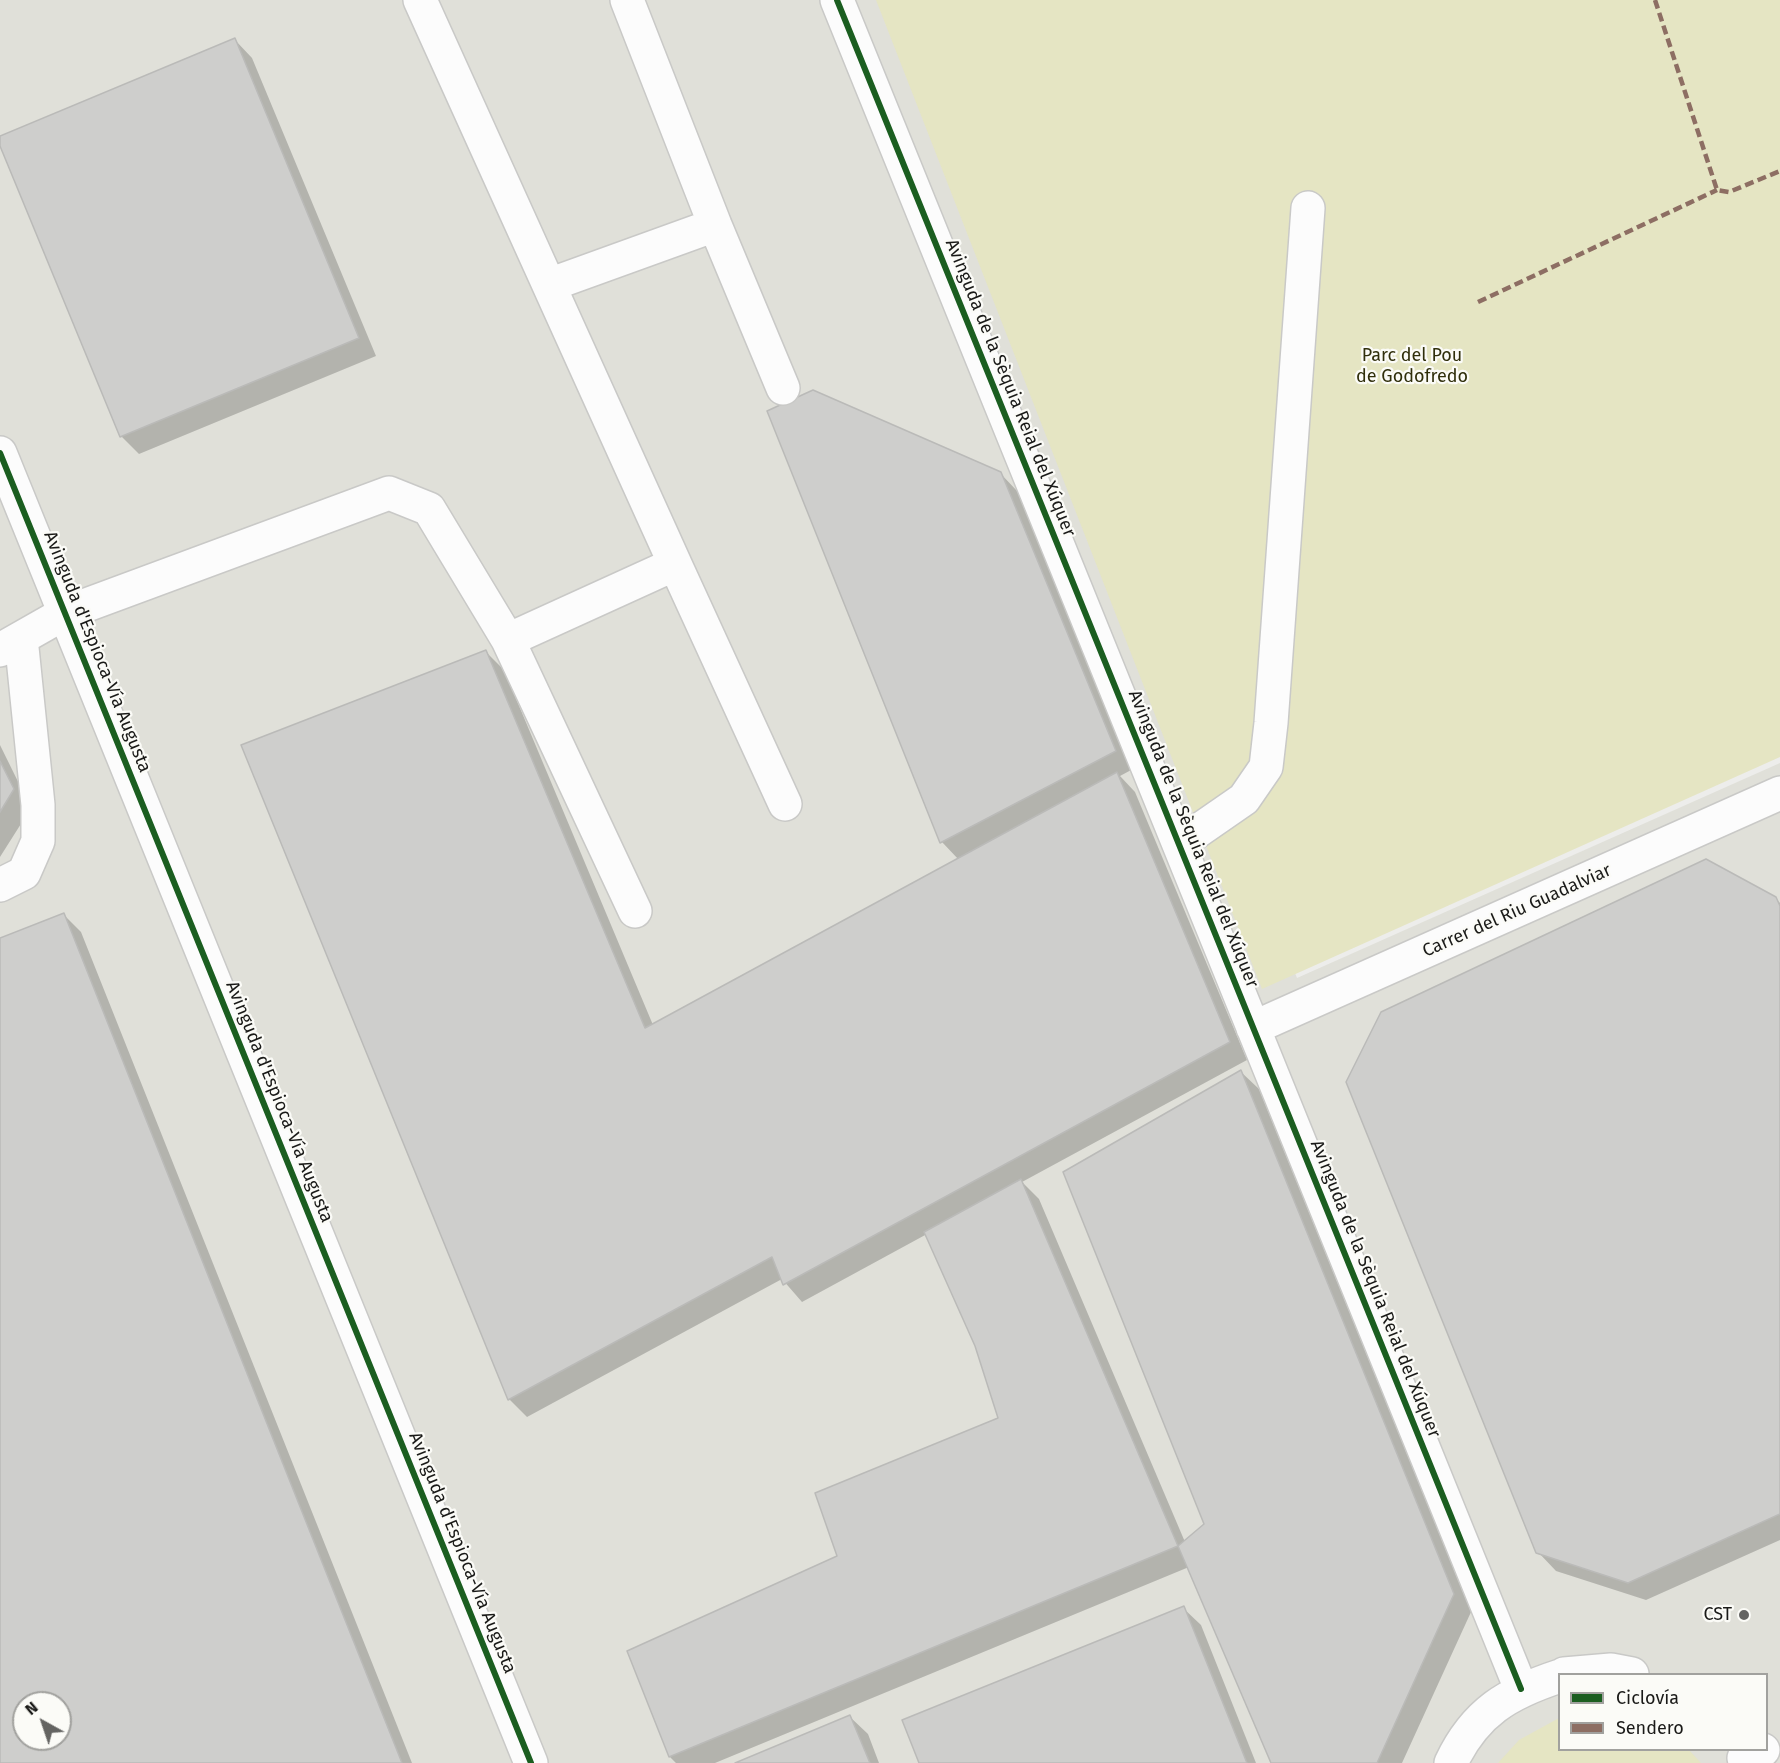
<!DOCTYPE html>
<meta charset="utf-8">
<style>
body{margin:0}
#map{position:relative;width:1780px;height:1763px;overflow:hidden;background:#ededeb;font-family:"Fira Sans",sans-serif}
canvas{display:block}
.legend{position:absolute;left:1558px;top:1673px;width:210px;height:78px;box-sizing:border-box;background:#fbfbf7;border:2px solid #a1a19e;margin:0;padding:8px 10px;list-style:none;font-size:18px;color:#1a1a18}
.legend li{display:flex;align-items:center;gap:12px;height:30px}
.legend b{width:30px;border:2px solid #a1a19e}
.north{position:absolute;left:12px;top:1691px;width:60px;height:60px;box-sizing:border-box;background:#fbfbf7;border:2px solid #a1a19e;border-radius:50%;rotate:320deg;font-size:16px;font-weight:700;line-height:24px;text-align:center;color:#1a1a18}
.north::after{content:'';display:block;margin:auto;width:21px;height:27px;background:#646462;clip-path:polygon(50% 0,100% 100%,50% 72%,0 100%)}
</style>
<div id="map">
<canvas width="1780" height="1763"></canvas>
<ul class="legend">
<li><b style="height:8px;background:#1b5e20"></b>Ciclovía</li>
<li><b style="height:8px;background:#8d6e63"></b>Sendero</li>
</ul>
<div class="north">N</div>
</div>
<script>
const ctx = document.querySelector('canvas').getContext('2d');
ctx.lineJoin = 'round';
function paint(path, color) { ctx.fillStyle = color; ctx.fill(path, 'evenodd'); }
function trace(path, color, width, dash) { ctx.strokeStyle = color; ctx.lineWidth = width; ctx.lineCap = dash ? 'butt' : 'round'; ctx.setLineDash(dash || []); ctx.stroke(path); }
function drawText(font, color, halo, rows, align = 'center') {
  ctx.font = font + ' "Fira Sans",sans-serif'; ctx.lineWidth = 4.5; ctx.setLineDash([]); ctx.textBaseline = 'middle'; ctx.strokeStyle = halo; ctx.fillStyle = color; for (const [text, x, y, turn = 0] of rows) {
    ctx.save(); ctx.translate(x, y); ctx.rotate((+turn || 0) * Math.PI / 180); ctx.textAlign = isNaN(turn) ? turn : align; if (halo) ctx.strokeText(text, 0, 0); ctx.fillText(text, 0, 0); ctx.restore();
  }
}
const built = new Path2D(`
 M0 0H915L1297 978 1780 763V1763H0ZM1560 1674H1766V1750H1560ZM24 1703H60V1739H24Z`);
const green = new Path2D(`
 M876 0H1780V757L1262 989Z
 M1559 1718 1560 1750H1689L1701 1763H1498L1519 1740Z`);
const shadow = new Path2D(`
 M235 40 252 58 376 356 139 454 121 436 0 137Z
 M1000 473 1018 492 1133 769 1120 776 1135 792 1247 1060 1022 1182 1039 1199 1185 1542 1206 1525 1241 1072 1259 1089 1471 1612 1402 1763H1273L1189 1567 715 1763H676L670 1757 839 1557 1000 1419 977 1346 927 1234 802 1302 782 1279 527 1417 509 1399 486 652 504 670 653 1025 959 860 942 842Z
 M0 745 31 808 0 857Z
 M1775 898 1780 903V1540L1646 1600 1556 1571 1538 1552Z
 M64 915 81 932 412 1763H0V939ZM24 1703H60V1739H24Z
 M1183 1608 1201 1625 1256 1763H920Z
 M850 1717 868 1734 879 1763H738Z`);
const building = new Path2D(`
 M235 38 359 338 120 437 0 146V136Z
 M813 390 1001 472 1116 751 940 843 767 411Z
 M486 650 645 1028 1117 772 1230 1042 783 1285 772 1257 508 1400 241 745Z
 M0 761 14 789 0 812Z
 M1706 859 1776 897 1780 906V1514L1628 1583 1536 1553 1346 1082 1381 1012Z
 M64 913 322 1562 402 1763H0V938ZM24 1703H60V1739H24Z
 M1241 1070 1454 1594 1377 1763H1271L1178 1546 1204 1524 1063 1172Z
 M1021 1179 1178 1546 669 1757 627 1651 837 1556 815 1493 998 1418 975 1346 924 1232Z
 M1184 1606 1247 1763H919L902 1720Z
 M850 1715 870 1763H735Z`);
const minor = new Path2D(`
 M420 0 675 564
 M627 0 715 225 783 388
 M837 0 1521 1689
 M549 285 715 225
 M0 453 531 1763
 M508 640 675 564 785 804
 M0 650 65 613 389 493 429 509 508 640 635 911
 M1179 844 1244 799 1266 767 1271 723 1308 208
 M0 885 24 873 38 841V805L21 638
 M1253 1028 1780 793
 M1564 1674 1611 1670 1632 1674
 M1744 1758 1763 1750
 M1451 1763C1475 1712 1508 1693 1560 1676`);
const quiet = new Path2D(`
 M1655 0 1717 190 1729 192 1780 171
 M1478 302 1717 190`);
const cycleway = new Path2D(`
 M837 0 1521 1689
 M0 453 531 1763`);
const markers = [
 [1744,1615,6,"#646462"]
];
const parkNames = [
 ["Parc del Pou",1412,356],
 ["de Godofredo",1412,377]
];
const streetNames = [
 ["Avinguda de la Sèquia Reial del Xúquer",1010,388,68],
 ["Avinguda d'Espioca-Vía Augusta",97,652,68],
 ["Avinguda de la Sèquia Reial del Xúquer",1193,839,68],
 ["Carrer del Riu Guadalviar",1517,911,-24],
 ["Avinguda d'Espioca-Vía Augusta",279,1102,68],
 ["Avinguda de la Sèquia Reial del Xúquer",1375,1289,68],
 ["Avinguda d'Espioca-Vía Augusta",462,1553,68]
];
const poiNames = [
 ["CST",1732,1615]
];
paint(built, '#e0e0d9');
paint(green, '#e5e5c3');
paint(shadow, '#0003');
paint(building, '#cececc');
trace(building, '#babab8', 1.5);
trace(minor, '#c9c9c7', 36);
trace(minor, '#fcfcfc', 33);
trace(quiet, '#8d6e63', 4.5, [9, 4.5]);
trace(cycleway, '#1b5e20', 6);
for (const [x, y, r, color] of markers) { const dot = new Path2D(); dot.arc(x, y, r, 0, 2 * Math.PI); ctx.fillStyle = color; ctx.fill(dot); trace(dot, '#fbfbf7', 2); }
drawText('18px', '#302f0b', '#fbfbf7', parkNames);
drawText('18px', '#1a1a18', '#fbfbf7', streetNames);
drawText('18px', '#1a1a18', '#fbfbf7', poiNames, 'right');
</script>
